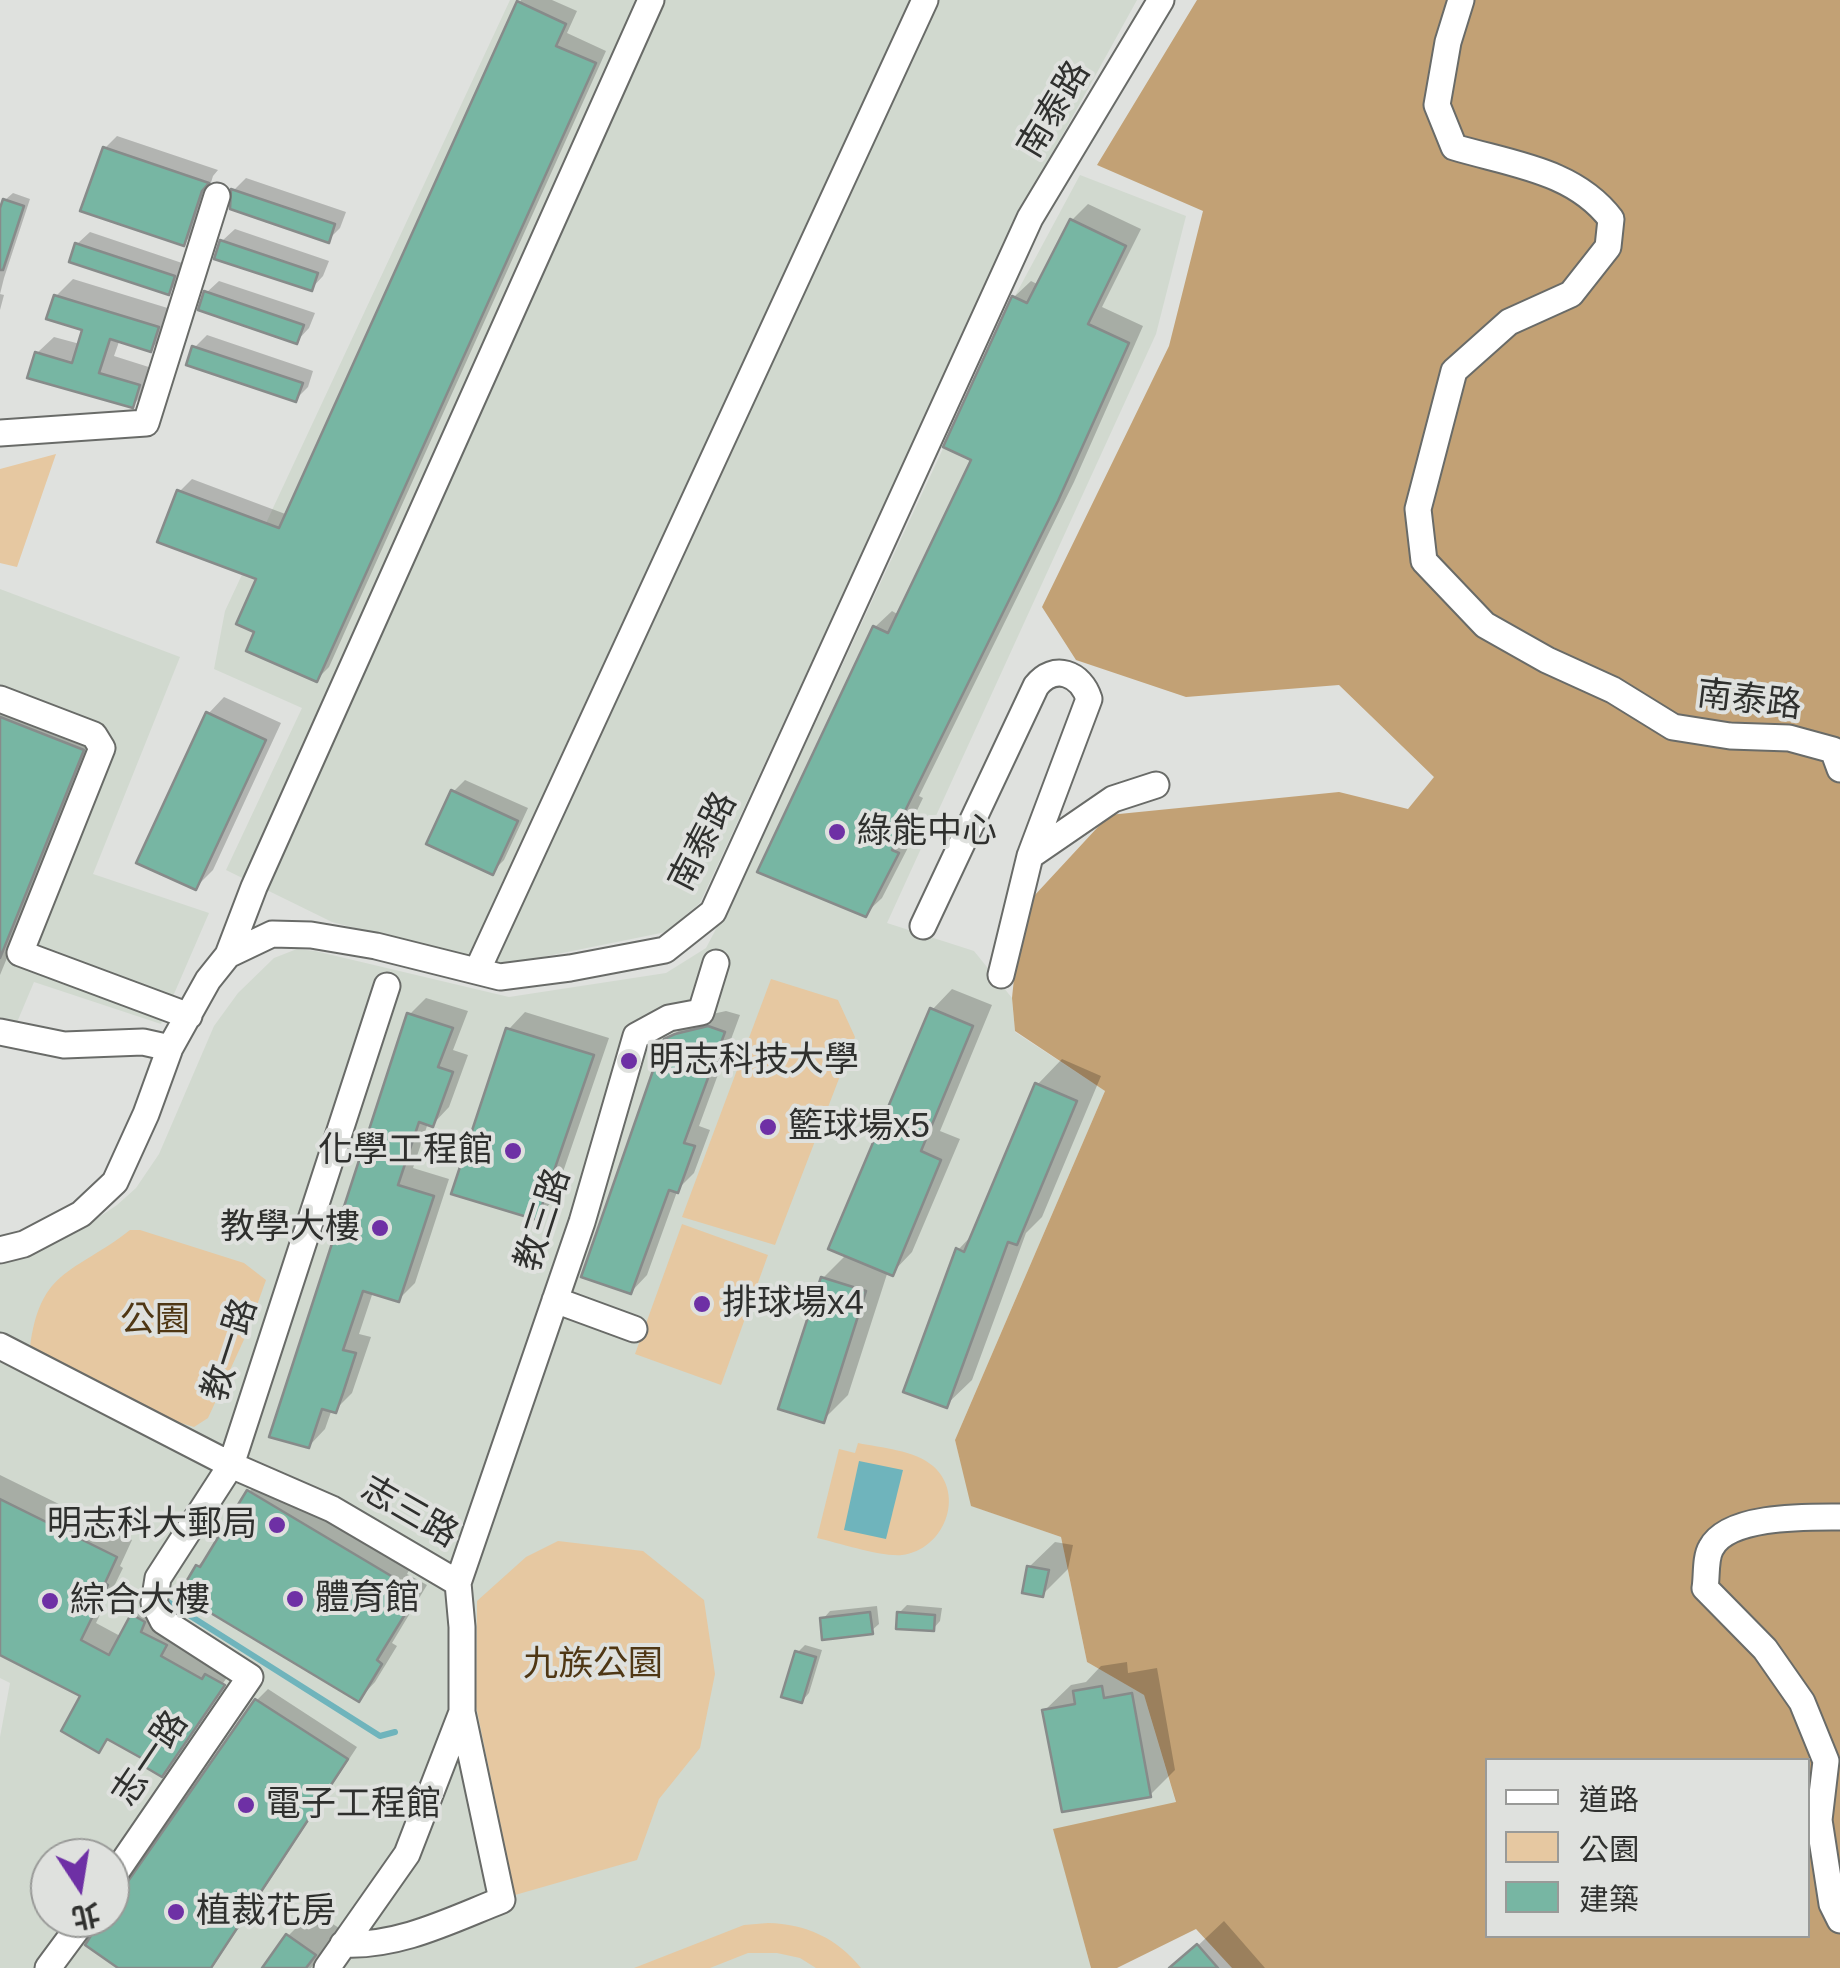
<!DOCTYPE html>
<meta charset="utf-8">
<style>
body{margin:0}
#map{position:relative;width:1840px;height:1968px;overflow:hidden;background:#dfe1de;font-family:Helvetica,"Noto Sans TC",sans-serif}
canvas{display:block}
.legend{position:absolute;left:1485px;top:1758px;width:325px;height:180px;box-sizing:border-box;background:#dfe1de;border:2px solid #999a98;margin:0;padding:12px 18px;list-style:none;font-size:30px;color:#2f302e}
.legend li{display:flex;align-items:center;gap:20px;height:50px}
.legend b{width:50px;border:2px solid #999a98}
.north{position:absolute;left:30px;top:1838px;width:100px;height:100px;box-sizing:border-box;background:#dfe1de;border:2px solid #999a98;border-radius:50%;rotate:168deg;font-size:28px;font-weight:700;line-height:40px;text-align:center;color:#2f302e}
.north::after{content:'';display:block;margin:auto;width:35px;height:45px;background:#6e30a5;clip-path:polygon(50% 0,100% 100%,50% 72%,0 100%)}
</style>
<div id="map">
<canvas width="1840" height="1968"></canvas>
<ul class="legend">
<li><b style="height:12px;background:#fff"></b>道路</li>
<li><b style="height:28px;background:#e6c8a1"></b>公園</li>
<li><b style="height:28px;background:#77b6a3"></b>建築</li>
</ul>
<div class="north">北</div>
</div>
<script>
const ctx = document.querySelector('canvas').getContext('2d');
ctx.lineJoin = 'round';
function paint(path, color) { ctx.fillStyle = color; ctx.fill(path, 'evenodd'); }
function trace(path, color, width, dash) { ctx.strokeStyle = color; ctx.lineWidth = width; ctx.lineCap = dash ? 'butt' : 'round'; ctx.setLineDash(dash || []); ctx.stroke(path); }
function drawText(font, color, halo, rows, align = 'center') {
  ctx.font = font + ' Helvetica,"Noto Sans TC",sans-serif'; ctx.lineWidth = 8; ctx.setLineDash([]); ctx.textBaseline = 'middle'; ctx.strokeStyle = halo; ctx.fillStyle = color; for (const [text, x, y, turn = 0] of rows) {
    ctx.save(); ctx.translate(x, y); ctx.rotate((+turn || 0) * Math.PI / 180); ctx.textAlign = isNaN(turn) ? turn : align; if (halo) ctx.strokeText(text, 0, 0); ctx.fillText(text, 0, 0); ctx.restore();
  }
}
const built = new Path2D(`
 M510 0H1137L1020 212 700 903 666 932 498 966 332 922 226 870 302 708 214 669 225 611Z
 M1080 175 1186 216 1156 334 887 923 974 951 1012 998 1015 1032 1105 1091 955 1440 972 1506 1061 1537 1087 1662 1144 1695 1176 1803 1054 1830 1091 1968H0V1737L10 1683 0 1678V1266L5 1258 77 1232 117 1205 136 1188 159 1154 214 1026 238 993 274 958 297 949 315 951 509 997 666 973 706 948 745 874 1008 309ZM50 1858H110V1918H50Z
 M0 589 180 657 93 874 209 913 161 1024 34 982 15 1027 0 1024Z`);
const green = new Path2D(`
 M56 454 17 567 0 563V469Z
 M771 979 838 1000 855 1037 775 1245 682 1217Z
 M682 1224 768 1255 721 1385 635 1354Z
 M130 1230H140L244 1263 266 1280 247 1333 208 1418 194 1427 161 1417 30 1348C40 1268 74 1274 130 1230Z
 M858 1443C882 1448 914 1450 933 1466 966 1495 944 1550 902 1555 881 1557 839 1543 817 1538L839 1449 855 1453Z
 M558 1541 643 1551 704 1600 715 1674 700 1748 659 1799 637 1860 515 1895 476 1706 477 1601 526 1557Z
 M768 1923C806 1924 837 1938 861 1968H816L800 1958 777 1953H748L710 1968H634L744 1925Z`);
const forest = new Path2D(`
 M1197 0H1840V1968H1232L1196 1929 1117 1968H1091L1053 1829 1176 1802 1144 1695 1087 1662 1061 1537 971 1506 955 1440 1105 1091 1015 1031 1012 998 1021 910 1109 815 1339 792 1408 809 1434 777 1339 685 1186 697 1076 660 1042 607 1169 346 1203 211 1097 165ZM1488 1760H1808V1936H1488Z`);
const water = new Path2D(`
 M859 1461 903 1470 886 1539 844 1530Z`);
const shadow = new Path2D(`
 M521 0H552L577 11 567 33 606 51 329 667 317 679 257 631 259 578 179 492 192 479 288 515Z
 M117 136 218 170 213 176 196 231 184 243 105 148Z
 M246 178 346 212 340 228 328 240 234 190Z
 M13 193 30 199 4 278 0 294 4 295 0 310V216L5 200Z
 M1088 204 1141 229 1102 307 1143 326 1074 482 919 796 923 798 906 833 914 836 882 898 865 914 875 627 892 611 899 615 974 459 1014 297 1031 281 1039 285 1072 220Z
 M235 229 329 261 323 276 311 289 222 241Z
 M90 232 185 264 180 280 168 293 77 244Z
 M73 279 174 310 167 332 151 349 120 339 114 356 155 369 149 388 133 405 37 353 54 337 80 344 85 328 56 296Z
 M219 281 315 313 309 328 297 341 206 293Z
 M207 335 313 371 308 387 296 399 194 348Z
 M224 697 281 723 213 870 196 887 208 714Z
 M0 701 99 734 0 975Z
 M465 780 528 808 504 860 492 872 453 792Z
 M952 989 992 1005 940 1131 960 1139 912 1252 892 1273 888 1271 848 1395 823 1420V1278L847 1254 932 1010Z
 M426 998 468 1011 453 1050 468 1055 449 1107 433 1124 428 1123 413 1168 449 1179 415 1283 398 1300 373 1292 359 1334 371 1337 352 1393 335 1410 332 1409 325 1429 309 1446 409 1015Z
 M726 1011 740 1015 699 1126 710 1130 694 1173 678 1189 647 1275 631 1292 666 1041 694 1018Z
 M525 1012 609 1038 553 1201 536 1217 509 1029Z
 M1062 1059 1101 1076 1042 1217 1026 1233 972 1380 946 1405 958 1250 975 1232 1037 1085Z
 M0 1475 132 1540 120 1566 123 1568 96 1623 122 1637 133 1616 150 1599 230 1673 171 1759H176L162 1774 146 1758 110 1738 99 1750 84 1695 0 1653Z
 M265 1475 413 1563 407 1574 427 1585 392 1643 397 1646 375 1682 359 1699 198 1566 213 1551 249 1492Z
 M1055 1542 1073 1545 1068 1569 1043 1594 1029 1567Z
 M907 1605 942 1608 940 1621 933 1629 899 1613Z
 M877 1606 879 1624 871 1631 823 1619 830 1611Z
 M805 1645 822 1650 809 1693 802 1701 797 1653Z
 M1127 1662 1128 1673 1157 1668 1175 1770 1150 1795 1045 1710 1071 1685 1086 1682 1101 1666Z
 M268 1689 357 1747 212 1968H122L107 1918H110V1913L257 1700Z
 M313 1911 339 1928 311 1968H265L288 1936Z
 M1224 1921 1265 1968H1174Z`);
const stream = new Path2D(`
 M162 1598 380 1736 395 1732`);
const building = new Path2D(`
 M517 1 566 24 556 46 596 63 317 682 246 651 254 632 236 624 256 579 157 542 177 490 279 528Z
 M103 147 209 183 202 191 184 246 80 211Z
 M231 189 335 224 329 243 230 209Z
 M3 199 24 206 3 270H0V208Z
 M1070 219 1126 246 1088 324 1129 343 1058 501 904 813 909 815 892 850 899 853 866 917 757 872 873 626 888 633 971 460 943 447 1012 296 1027 303Z
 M220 240 318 273 312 291 214 259Z
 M75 243 175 276 169 295 69 262Z
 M204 291 304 325 297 344 198 310Z
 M54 295 159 327 151 352 110 339 99 373 140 385 133 408 27 378 35 352 72 363 82 330 46 319Z
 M192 346 303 383 296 402 186 365Z
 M206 712 266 740 196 890 136 863Z
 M0 717 84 750 0 958Z
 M451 790 518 821 493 875 426 844Z
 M930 1008 973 1026 921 1151 941 1160 893 1276 828 1249Z
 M407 1013 453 1028 438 1067 453 1072 433 1127 419 1122 398 1185 434 1196 399 1302 363 1291 343 1350 356 1353 343 1393 336 1413 322 1409 309 1448 269 1437Z
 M708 1026 725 1032 684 1143 695 1146 678 1193 669 1190 631 1294 581 1277 664 1039 675 1034Z
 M506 1028 594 1055 537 1220 451 1194Z
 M1035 1083 1077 1101 1017 1245 1008 1242 947 1408 903 1392 956 1248 964 1252Z
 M821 1277 866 1291 824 1423 778 1409Z
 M247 1490 398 1580 392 1591 412 1603 377 1660 382 1664 359 1702 179 1594 196 1565 200 1567Z
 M0 1499 117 1557 105 1583 108 1585 81 1640 109 1655 131 1614 145 1622 141 1632 167 1645 161 1656 202 1679 205 1674 225 1685 162 1777 140 1764 143 1759 107 1739 99 1753 61 1731 80 1696 0 1655Z
 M1027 1566 1049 1570 1043 1597 1022 1593Z
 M870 1612 873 1634 822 1640 820 1618Z
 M897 1612 935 1615 934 1631 896 1629Z
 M795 1651 816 1657 802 1703 781 1697Z
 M1102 1686 1104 1698 1132 1693 1151 1797 1062 1812 1042 1710 1075 1704 1073 1691Z
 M255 1699 348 1759 211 1968H118L85 1945 102 1918H110V1907Z
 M286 1934 316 1955 306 1968H262Z
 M1197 1944 1218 1968H1169Z`);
const minor = new Path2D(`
 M1461 0 1448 42 1437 105 1454 147C1510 164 1574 170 1611 219L1608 247 1571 294 1509 322 1454 371 1418 509 1424 561 1485 625 1547 660 1613 690 1673 727 1730 736 1789 738 1833 750 1840 769
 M0 433 146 423 217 196
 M0 699 94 735 102 748 20 953 189 1016
 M1030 856 1113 799 1156 785
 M923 926 1036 686C1054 663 1081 673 1089 699L1030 856 1001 975
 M228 955 254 887 651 0
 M477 971 925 0
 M0 1032 64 1045 143 1042 170 1048
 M0 1250 24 1244 81 1214 115 1182 146 1114 170 1048 208 980 228 955 272 934 311 935 376 946 500 977 570 968 665 950 713 912 1030 218 1161 0
 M555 1300 634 1329
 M0 1346 231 1465 332 1509 458 1583 462 1627V1712L407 1854 327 1968
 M1840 1517C1807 1517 1728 1515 1711 1548 1705 1558 1707 1577 1705 1588L1765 1649 1802 1702 1826 1761 1819 1820 1832 1904 1840 1920
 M458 1583 582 1222 636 1036 669 1018 701 1012 716 963
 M110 1881 250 1677 163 1621 154 1603 158 1578 231 1465 387 986
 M343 1944C399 1947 451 1920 502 1900L462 1712
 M48 1968 85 1918`);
const markers = [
 [837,832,10,"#6e30a5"],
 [629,1061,10,"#6e30a5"],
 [768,1127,10,"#6e30a5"],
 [513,1151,10,"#6e30a5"],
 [380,1228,10,"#6e30a5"],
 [702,1304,10,"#6e30a5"],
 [277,1525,10,"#6e30a5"],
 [295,1599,10,"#6e30a5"],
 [50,1601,10,"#6e30a5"],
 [246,1805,10,"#6e30a5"],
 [176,1912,10,"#6e30a5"]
];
const streetNames = [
 ["南泰路",1055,110,-59],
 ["南泰路",1749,701,7],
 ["南泰路",704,842,-63],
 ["教三路",544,1220,-72],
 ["教一路",231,1350,-72],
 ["志三路",409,1513,30],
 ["志一路",151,1759,-56]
];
const poiNames = [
 ["綠能中心",857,832],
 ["明志科技大學",649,1061],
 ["籃球場x5",788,1127],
 ["化學工程館",493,1151,"right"],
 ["教學大樓",360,1228,"right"],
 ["排球場x4",722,1304],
 ["明志科大郵局",257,1525,"right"],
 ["體育館",315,1599],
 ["綜合大樓",70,1601],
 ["電子工程館",266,1805],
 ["植裁花房",196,1912]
];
const parkNames = [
 ["公園",155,1321],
 ["九族公園",593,1665]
];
paint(built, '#d1d9cf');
paint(green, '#e6c8a1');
paint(forest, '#c2a175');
paint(water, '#6fb4bc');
paint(shadow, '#0003');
trace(stream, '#6fb4bc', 6);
paint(building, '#77b6a3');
trace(building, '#878b8a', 2.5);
trace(minor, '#696b68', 29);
trace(minor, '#fff', 25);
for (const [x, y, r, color] of markers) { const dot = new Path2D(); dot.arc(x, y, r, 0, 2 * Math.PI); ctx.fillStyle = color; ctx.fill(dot); trace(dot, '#dfe1de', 4); }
drawText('35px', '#2f302e', '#dfe1de', streetNames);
drawText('35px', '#2f302e', '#dfe1de', poiNames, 'left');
drawText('35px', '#4f3714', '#dfe1de', parkNames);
</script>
